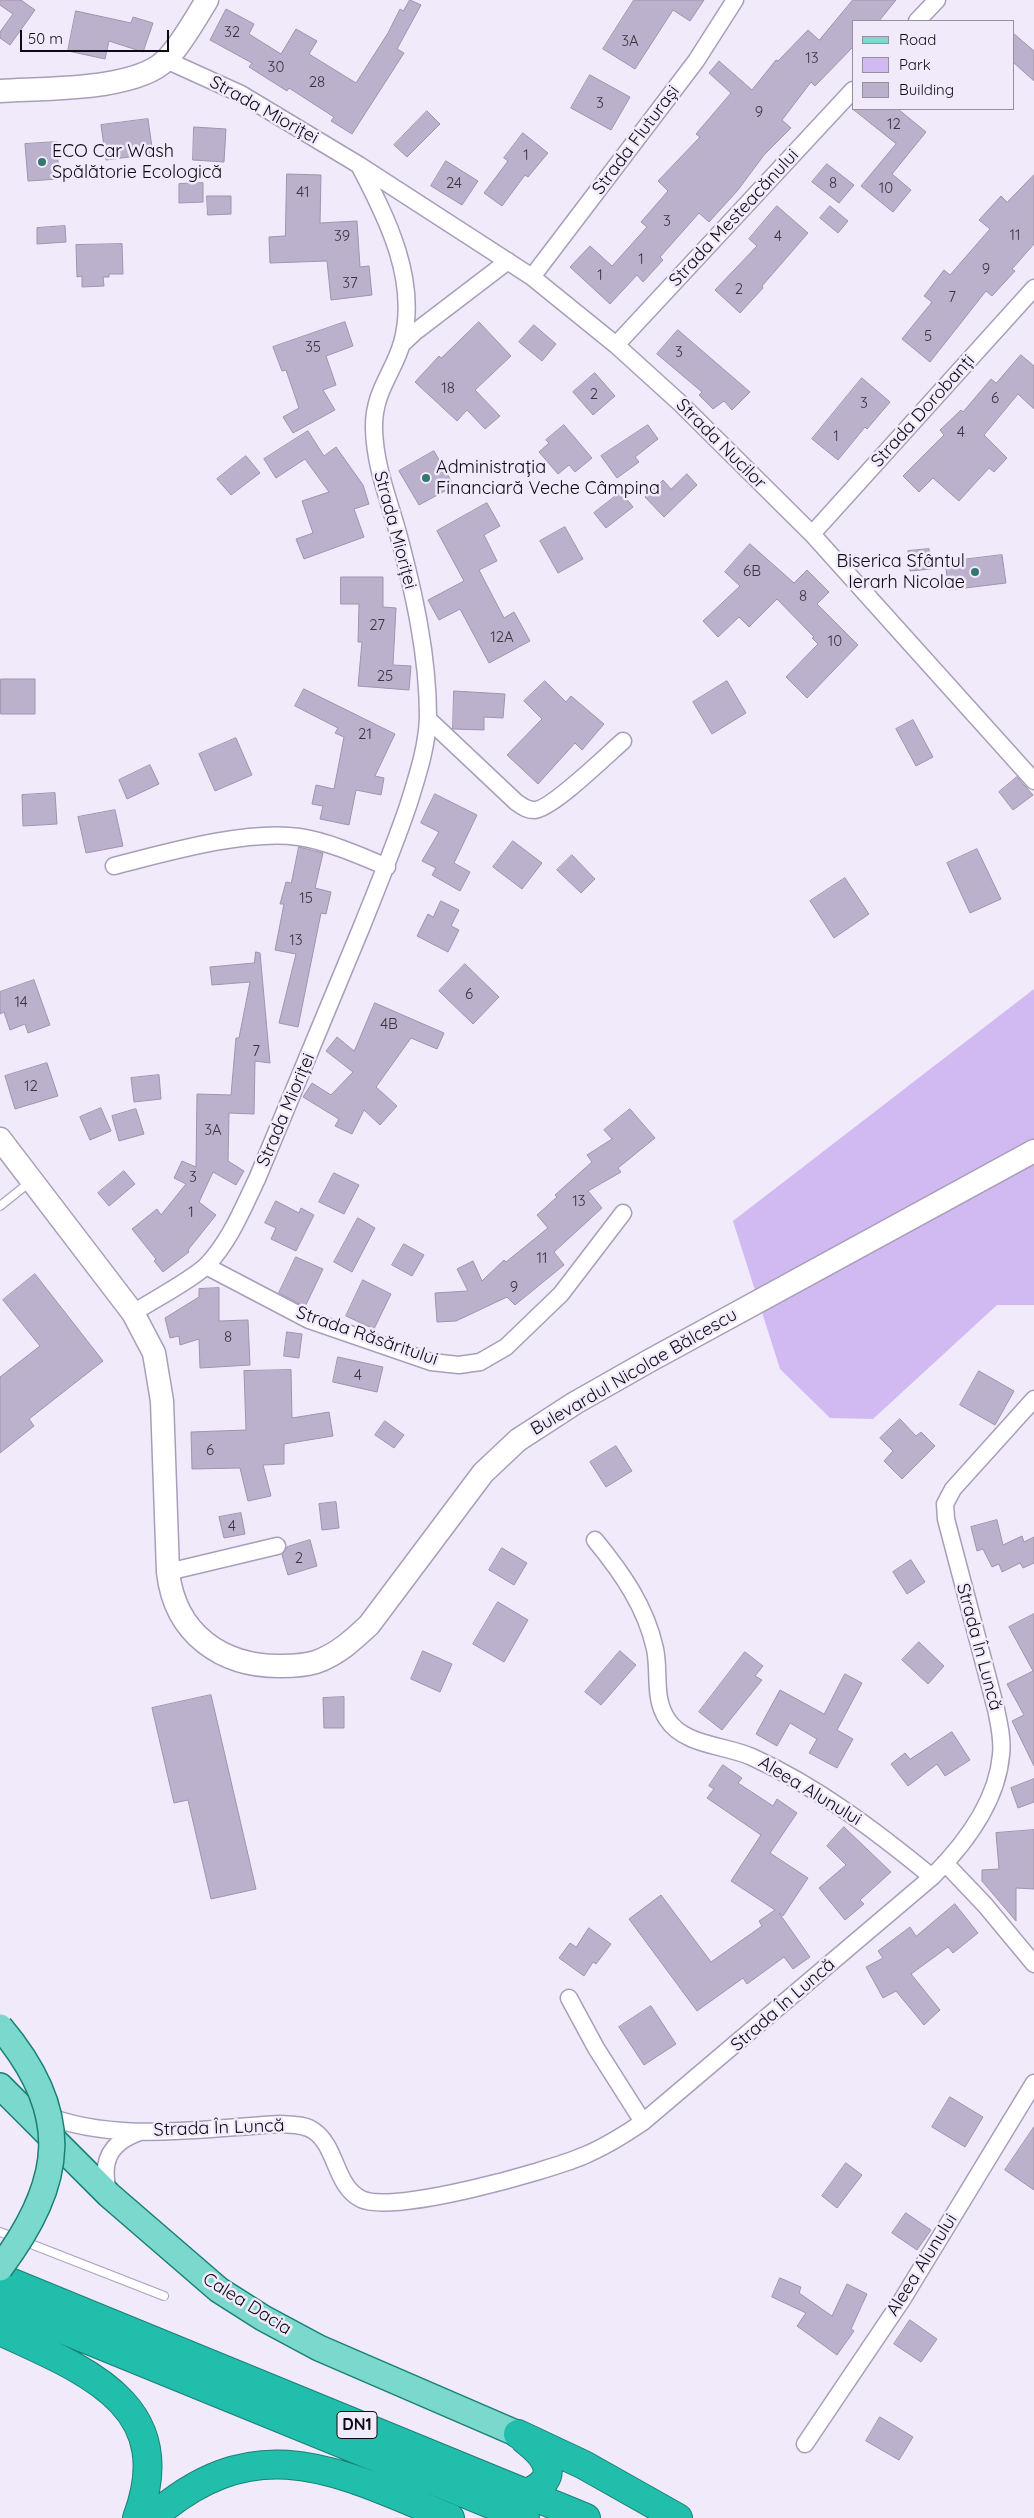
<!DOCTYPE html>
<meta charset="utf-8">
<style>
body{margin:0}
#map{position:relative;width:1034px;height:2518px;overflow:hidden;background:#f1eafb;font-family:Quicksand,sans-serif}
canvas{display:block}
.legend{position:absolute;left:852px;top:20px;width:162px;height:90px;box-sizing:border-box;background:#f1eafb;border:1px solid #96909e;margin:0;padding:6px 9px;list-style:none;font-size:15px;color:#0e0a13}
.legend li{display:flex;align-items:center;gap:10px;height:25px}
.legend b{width:25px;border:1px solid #96909e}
.scale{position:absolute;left:20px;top:30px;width:149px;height:22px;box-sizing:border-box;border:2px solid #0e0a13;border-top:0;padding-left:6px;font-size:15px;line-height:18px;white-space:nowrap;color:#0e0a13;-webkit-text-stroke:4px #f1eafb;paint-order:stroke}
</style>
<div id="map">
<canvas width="1034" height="2518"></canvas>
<ul class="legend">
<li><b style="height:6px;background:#7ad8cd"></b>Road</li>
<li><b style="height:14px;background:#d1b9f2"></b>Park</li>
<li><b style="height:14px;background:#bcb1cc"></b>Building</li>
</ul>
<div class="scale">50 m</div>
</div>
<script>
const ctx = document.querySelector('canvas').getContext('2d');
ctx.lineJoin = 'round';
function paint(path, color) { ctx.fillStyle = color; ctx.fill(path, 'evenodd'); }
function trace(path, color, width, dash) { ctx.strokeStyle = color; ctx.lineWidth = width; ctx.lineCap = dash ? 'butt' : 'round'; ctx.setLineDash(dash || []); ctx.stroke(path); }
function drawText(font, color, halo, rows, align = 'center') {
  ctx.font = font + ' Quicksand,sans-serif'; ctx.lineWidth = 5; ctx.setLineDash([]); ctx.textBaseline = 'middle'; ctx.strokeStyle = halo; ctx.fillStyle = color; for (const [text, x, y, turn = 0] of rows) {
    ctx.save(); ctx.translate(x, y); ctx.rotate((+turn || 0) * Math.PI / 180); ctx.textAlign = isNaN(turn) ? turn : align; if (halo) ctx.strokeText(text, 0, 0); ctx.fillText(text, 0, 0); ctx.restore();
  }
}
const green = new Path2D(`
 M1034 989V1305H997L873 1419 830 1418 780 1369 733 1221Z`);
const building = new Path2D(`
 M0 0H21L35 10 10 45 0 38V32L13 14 0 5Z
 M410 0 421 5 397 49 404 53 352 134 331 121 334 117 289 88 287 91 249 67 252 63 210 40 226 9 254 24 249 34 281 54 296 29 317 41 309 54 356 83 388 33 400 9 403 11Z
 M634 0H704L690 21 673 10 635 69 603 49Z
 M853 0H896L879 21H853V47L815 86 811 82 782 120 791 128 764 155 738 190 709 222 699 213 660 257 663 260 643 282 637 275 610 304 570 267 590 246 612 266 647 227 641 222 668 191 658 181 700 137 696 134 731 93 709 73 719 61 752 90 776 60 778 61 808 30 819 40Z
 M76 11 131 23 133 17 153 23 143 52 109 41 105 59 68 51Z
 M1013 33 1034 51V81L1013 62Z
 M590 75 630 97 611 130 571 108Z
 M853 109H898L926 132 892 174 911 190 893 212 861 186 896 144Z
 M427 111 440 124 407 157 394 145Z
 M148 119 153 154 106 160 101 125Z
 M194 127 226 129 224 162 193 160Z
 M523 133 548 153 528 177 525 175 502 206 484 193 508 161 504 158Z
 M57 142 59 179 28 181 25 144Z
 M446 161 478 181 462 205 431 186Z
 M827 164 854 185 839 203 812 182Z
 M287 174 321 175 320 223 357 221 360 267 369 266 372 295 331 300 327 261 270 263 269 237 285 236Z
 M1034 175V244L1012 269 1015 271 992 296 986 291 930 362 902 339 932 302 924 296 944 270 950 275 990 229 979 220 1001 196 1007 202Z
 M203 183V202L179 203V184Z
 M207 196H231V214L208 215Z
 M777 206 808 233 762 286 763 288 740 313 715 290 757 246 749 239Z
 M830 206 848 221 838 233 820 218Z
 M65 226 66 242 37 244V228Z
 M122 244 123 274H109V277H103L104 286 82 287V276L77 277 76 245Z
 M345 322 353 346 326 356 336 385 323 390 335 410 293 433 283 417 299 408 286 370 282 371 273 347Z
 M479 322 511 356 475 390 500 416 485 429 467 410 457 421 415 382 439 356 441 358Z
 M534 325 556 344 542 361 519 342Z
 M678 330 750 392 732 410 724 401 713 409 699 395 702 392 657 354Z
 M1021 355 1034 366V409L1018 394 984 435 1007 458 994 472 989 468 959 501 933 478 919 492 903 476 944 435 940 430 961 410 963 412 991 379 996 383Z
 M595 373 615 396 593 415 573 392Z
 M862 378 890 402 867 429 865 427 838 460 812 439Z
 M564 425 592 458 575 472 569 465 558 474 539 452 549 443 546 440Z
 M648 425 658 439 635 457 639 462 617 478 601 456Z
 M308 431 324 456 336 447 363 485 369 504 354 509 364 537 304 559 296 539 313 533 302 501 329 492 305 459 276 478 264 459Z
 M434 451 454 486 419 505 399 471Z
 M246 456 260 473 231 495 217 479Z
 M687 474 697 485 664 517 645 497 663 480 671 489Z
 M621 492 633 507 606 528 594 513Z
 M487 503 500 526 484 535 497 561 479 570 504 618 514 612 530 641 489 663 460 609 439 620 428 600 464 581 437 531Z
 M565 527 583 559 558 573 540 541Z
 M750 544 794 583 807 570 829 592 817 604 858 645 807 698 786 677 818 644 812 638 814 637 777 599 749 627 739 617 718 637 703 621 740 586 725 572Z
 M929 549 931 569 910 571 908 551Z
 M1002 555 1006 583 949 590 945 562Z
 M341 577H383V607L396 608 393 665 411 666 409 690 358 686 362 642H358L359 604H341Z
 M1 679H35V714H1Z
 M545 681 566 702 571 696 604 724 582 750 575 743 538 784 507 755 542 719 524 701Z
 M727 681 746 713 712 734 693 702Z
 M304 689 395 734 375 776 384 778 381 795 356 790 349 825 320 819 323 806 312 804 316 785 334 789 344 737 335 733 338 728 295 706Z
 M454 691 505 694 503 718 484 717V730L453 729Z
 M913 720 933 757 916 766 896 729Z
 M236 738 252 775 215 791 199 754Z
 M150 765 159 784 127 799 119 780Z
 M1017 777 1033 795 1013 810 999 792Z
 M55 793 57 824 23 826 22 795Z
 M435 794 477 815 454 863 470 872 460 891 432 875 436 868 422 861 439 832 421 823Z
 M115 810 123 846 86 853 78 817Z
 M513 841 542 863 522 889 493 867Z
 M299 847 323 853 315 888 331 892 326 914 321 913 298 1027 279 1023 296 954 275 950 284 904H280L286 882 291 883Z
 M977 849 1001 899 970 913 947 863Z
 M572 855 595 879 581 893 557 870Z
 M845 878 869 914 834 938 810 901Z
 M441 901 459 910 451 926 459 930 448 952 417 936 428 914 433 917Z
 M256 952 260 953 270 1063 255 1061 254 1114 229 1113 228 1161 244 1171 236 1185 213 1172 199 1202 216 1215 188 1250 189 1252 163 1272 154 1261 156 1259 132 1229 157 1209 161 1215 186 1184 174 1178 182 1161 196 1167 197 1094 231 1095 236 1038H239L250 982 212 985 210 967 254 963Z
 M465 964 499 997 473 1024 439 991Z
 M34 980 50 1025 28 1033 25 1024 10 1030 4 1012 0 1014V992Z
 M375 1003 444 1033 437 1049 411 1038 376 1087 397 1106 380 1125 364 1110 352 1134 335 1126 339 1119 303 1097 312 1083 331 1095 353 1072 326 1051 337 1037 354 1051Z
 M47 1063 58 1096 15 1109 5 1076Z
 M159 1075 161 1099 134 1102 131 1078Z
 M101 1108 111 1131 90 1140 80 1117Z
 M136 1109 144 1134 119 1141 112 1116Z
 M630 1109 655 1138 618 1168 621 1172 588 1191 602 1208 554 1252 564 1265 515 1305 507 1297 456 1321 437 1322 435 1293 468 1291 457 1269 473 1261 482 1281 504 1260 506 1262 548 1228 537 1215 557 1197 555 1195 592 1162 587 1155 612 1139 604 1130Z
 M124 1171 135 1184 109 1206 98 1193Z
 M334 1173 359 1185 344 1214 319 1202Z
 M276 1201 299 1213 301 1208 314 1215 296 1251 271 1239 276 1228 265 1223Z
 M358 1218 375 1228 352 1272 334 1262Z
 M404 1244 424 1255 412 1276 392 1265Z
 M296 1257 323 1269 305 1307 279 1293Z
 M35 1274 103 1361 29 1419 34 1426 0 1453V1377L40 1346 3 1300Z
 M363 1280 391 1294 374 1329 346 1316Z
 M219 1288V1321L248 1320 250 1365 200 1368 199 1339 180 1345 179 1336 170 1338 165 1318 199 1297V1289Z
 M287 1332 302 1334 299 1358 284 1356Z
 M338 1357 383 1367 377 1392 333 1382Z
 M291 1370 292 1418 329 1412 333 1436 284 1444V1464L263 1465 271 1496 248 1501 240 1468 192 1469 191 1432 246 1430 244 1371Z
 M979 1371 1014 1391 995 1425 960 1405Z
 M900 1419 916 1436 921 1432 935 1446 902 1479 884 1461 893 1451 880 1438Z
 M385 1421 404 1435 394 1448 375 1435Z
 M616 1446 632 1471 606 1487 590 1462Z
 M336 1502 339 1528 322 1530 319 1504Z
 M241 1513 245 1534 224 1538 219 1517Z
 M997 1520 1003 1545 1022 1536 1024 1542 1034 1537V1563L1023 1568 1020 1563 1002 1572 999 1564 992 1567 983 1549 977 1551 971 1527Z
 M310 1540 317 1566 288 1575 282 1555 287 1547Z
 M502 1548 527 1563 514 1585 489 1570Z
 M911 1560 925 1582 907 1594 893 1572Z
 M498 1602 528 1620 504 1662 473 1644Z
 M1034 1614V1766L1012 1721 1024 1715 1007 1684 1033 1671 1009 1627Z
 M919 1642 944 1666 928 1684 902 1660Z
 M423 1651 452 1664 440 1692 411 1679Z
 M620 1651 636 1665 601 1705 585 1692Z
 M745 1652 763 1666 755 1676 762 1680 722 1730 699 1712Z
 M845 1674 862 1683 837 1730 853 1739 837 1768 809 1753 817 1739 790 1723 777 1746 756 1734 780 1690 824 1714Z
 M211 1695 256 1889 211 1899 188 1800 174 1803 152 1708Z
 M344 1697V1728H324L323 1698Z
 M952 1732 970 1760 945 1776 937 1764 908 1786 891 1764 905 1753 910 1759Z
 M723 1765 742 1778 738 1783 773 1806 777 1799 797 1813 770 1853 808 1878 783 1916 779 1913 810 1957 793 1969 784 1957 747 1984 743 1978 697 2011 629 1919 661 1895 711 1962 762 1926 759 1921 775 1910 731 1881 761 1835 707 1798 714 1789 709 1786Z
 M1034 1779V1802L1018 1808 1011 1788Z
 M844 1827 891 1872 860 1900 864 1904 845 1920 819 1888 846 1865 827 1846Z
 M1034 1830V1889L1016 1888V1921L982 1881V1870L999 1869 996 1833Z
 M955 1904 978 1933 953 1953 948 1947 911 1974 940 2010 924 2025 896 1991 883 1998 866 1967 883 1958 878 1951 910 1927 916 1936Z
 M589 1928 611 1944 596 1964 593 1962 584 1976 559 1958 570 1943 576 1947Z
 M651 2006 676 2044 644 2065 619 2027Z
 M950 2097 983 2117 965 2147 932 2127Z
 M1034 2127V2190L1005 2170Z
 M846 2163 862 2175 837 2208 822 2196Z
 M906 2213 931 2230 917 2250 892 2233Z
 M780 2278 801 2287 799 2293 832 2316 847 2284 867 2294 851 2329 854 2331 837 2355 797 2326 806 2313 772 2297Z
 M910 2320 937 2339 921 2362 894 2344Z
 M880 2417 913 2437 899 2460 866 2441Z`);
const lane = new Path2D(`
 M0 1206 30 1182
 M0 2232 164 2296`);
const street = new Path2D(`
 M917 21 937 0
 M166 60 241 94 359 165 532 277 616 345 680 403 812 534 1034 781
 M532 277 696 61 735 0
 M401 345 415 332 508 261
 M616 345 853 90
 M812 534 1034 288
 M428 719 516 802C522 806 526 810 534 810 551 810 607 755 623 741
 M114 866C165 853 248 829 299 837 327 841 361 856 387 867
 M206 1266 309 1320 431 1362 459 1365 480 1362 506 1347 561 1294 623 1213
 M133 1313C153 1300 192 1280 207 1265 230 1241 243 1208 257 1179 292 1095 327 1010 362 926 378 886 394 847 408 806 417 777 427 748 428 717 428 655 414 593 398 533 388 497 375 466 374 429 373 392 393 374 402 343 419 281 387 218 359 165
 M595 1540C622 1573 646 1607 655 1649 660 1672 653 1698 667 1719 684 1746 726 1745 752 1757 818 1787 876 1831 932 1877
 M168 1572 277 1546
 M945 1863 985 1905 1034 1964
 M569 1998 596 2048 643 2122
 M42 2114C116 2144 203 2128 281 2124 292 2125 305 2124 314 2131 337 2147 335 2186 361 2199 394 2215 547 2171 583 2156 605 2147 624 2135 643 2122L932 1877C965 1844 997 1802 1001 1755 1003 1740 999 1724 996 1709L946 1519 945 1504 953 1489 1034 1399
 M109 2194C100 2163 108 2143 140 2132
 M805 2444 902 2300 1034 2083`);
const secondary = new Path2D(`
 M0 91C43 88 135 91 166 60 181 45 196 18 207 0
 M0 1139 133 1313 154 1353 162 1401 168 1572C175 1634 222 1667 282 1666 294 1666 306 1665 316 1662 338 1654 353 1640 369 1625L483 1473 518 1440 575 1403 649 1361 1034 1151`);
const primary = new Path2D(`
 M0 2086 109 2195 219 2290 263 2318 319 2348 518 2434`);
const highway = new Path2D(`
 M0 2278 586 2518
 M0 2304 525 2518
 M0 2331C84 2370 180 2404 137 2518
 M518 2434 584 2465 678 2518
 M525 2440C548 2458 561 2478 527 2493
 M152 2518C257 2425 339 2472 450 2518`);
const primaryBridge = new Path2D(`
 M0 2027C73 2113 65 2181 0 2268`);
const markers = [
 [42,162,5,"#32786e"],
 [426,478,5,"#32786e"],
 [975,572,5,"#32786e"]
];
const numberNames = [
 ["32",232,32],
 ["3A",630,41],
 ["13",812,58],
 ["30",276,67],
 ["28",317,82],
 ["3",600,103],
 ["9",759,112],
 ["12",894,124],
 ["1",526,155],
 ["24",454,183],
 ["8",833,183],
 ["10",886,188],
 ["41",303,192],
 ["3",667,221],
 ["11",1015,235],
 ["39",342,236],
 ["4",778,236],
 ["1",641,259],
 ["9",986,269],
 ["1",600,275],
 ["37",350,283],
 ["2",739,289],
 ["7",952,297],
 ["5",928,336],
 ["35",313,347],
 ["3",679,352],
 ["18",448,388],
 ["2",594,394],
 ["6",995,398],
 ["3",864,403],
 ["4",961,432],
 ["1",836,436],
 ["6B",752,571],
 ["8",803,596],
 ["27",377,625],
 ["12A",502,637],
 ["10",835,641],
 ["25",385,676],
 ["21",365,734],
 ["15",306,898],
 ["13",296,940],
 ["6",469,994],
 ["14",21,1002],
 ["4B",389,1024],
 ["7",256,1051],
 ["12",31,1086],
 ["3A",213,1130],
 ["3",193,1177],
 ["13",579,1201],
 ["1",191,1212],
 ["11",542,1258],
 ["9",514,1287],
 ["8",228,1337],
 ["4",358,1375],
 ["6",210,1450],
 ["4",232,1526],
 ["2",299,1558]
];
const shields = [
 [357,2425,40]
];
const shieldNames = [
 ["DN1",357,2425]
];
const streetNames = [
 ["Strada Mioriței",264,110,29],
 ["Strada Fluturași",636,140,-53],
 ["Strada Mesteacănului",734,218,-47],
 ["Strada Dorobanți",923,411,-48],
 ["Strada Nucilor",721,444,45],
 ["Strada Mioriței",395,530,75],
 ["Strada Mioriței",286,1110,-67],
 ["Strada Răsăritului",367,1336,19],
 ["Bulevardul Nicolae Bălcescu",634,1372,-30],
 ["Strada În Luncă",979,1647,75],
 ["Aleea Alunului",810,1791,31],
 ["Strada În Luncă",783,2005,-41],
 ["Strada În Luncă",219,2128,-2],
 ["Aleea Alunului",922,2265,-58],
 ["Calea Dacia",247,2304,32]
];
const poiNames = [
 ["ECO Car Wash",52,152],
 ["Spălătorie Ecologică",52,173],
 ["Administrația",436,468],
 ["Financiară Veche Câmpina",436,489],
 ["Biserica Sfântul",965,562,"right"],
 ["Ierarh Nicolae",965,583,"right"]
];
paint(green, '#d1b9f2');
paint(building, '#bcb1cc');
trace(building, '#9f94ae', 1);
trace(lane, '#a99eb9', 10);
trace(street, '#a99eb9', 19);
trace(secondary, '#a99eb9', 25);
trace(primary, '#1a7f76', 28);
trace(highway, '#1a7f76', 30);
trace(lane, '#fff', 8);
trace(street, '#fff', 16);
trace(secondary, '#fff', 22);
trace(primary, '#7ad8cd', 25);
trace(highway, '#21beac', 28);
trace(primaryBridge, '#1a7f76', 28, []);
trace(primaryBridge, '#7ad8cd', 25);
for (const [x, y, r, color] of markers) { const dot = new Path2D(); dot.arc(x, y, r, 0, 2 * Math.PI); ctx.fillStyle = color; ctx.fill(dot); trace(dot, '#f1eafb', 2); }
drawText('15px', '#3a3441', null, numberNames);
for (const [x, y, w] of shields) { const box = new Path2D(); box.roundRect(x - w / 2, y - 13.5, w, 27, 4); ctx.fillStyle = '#f1eafb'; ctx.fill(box); trace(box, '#0e0a13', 1); }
drawText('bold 16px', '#0e0a13', null, shieldNames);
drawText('18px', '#0e0a13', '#f1eafb', streetNames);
drawText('18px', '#0e0a13', '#f1eafb', poiNames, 'left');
</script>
